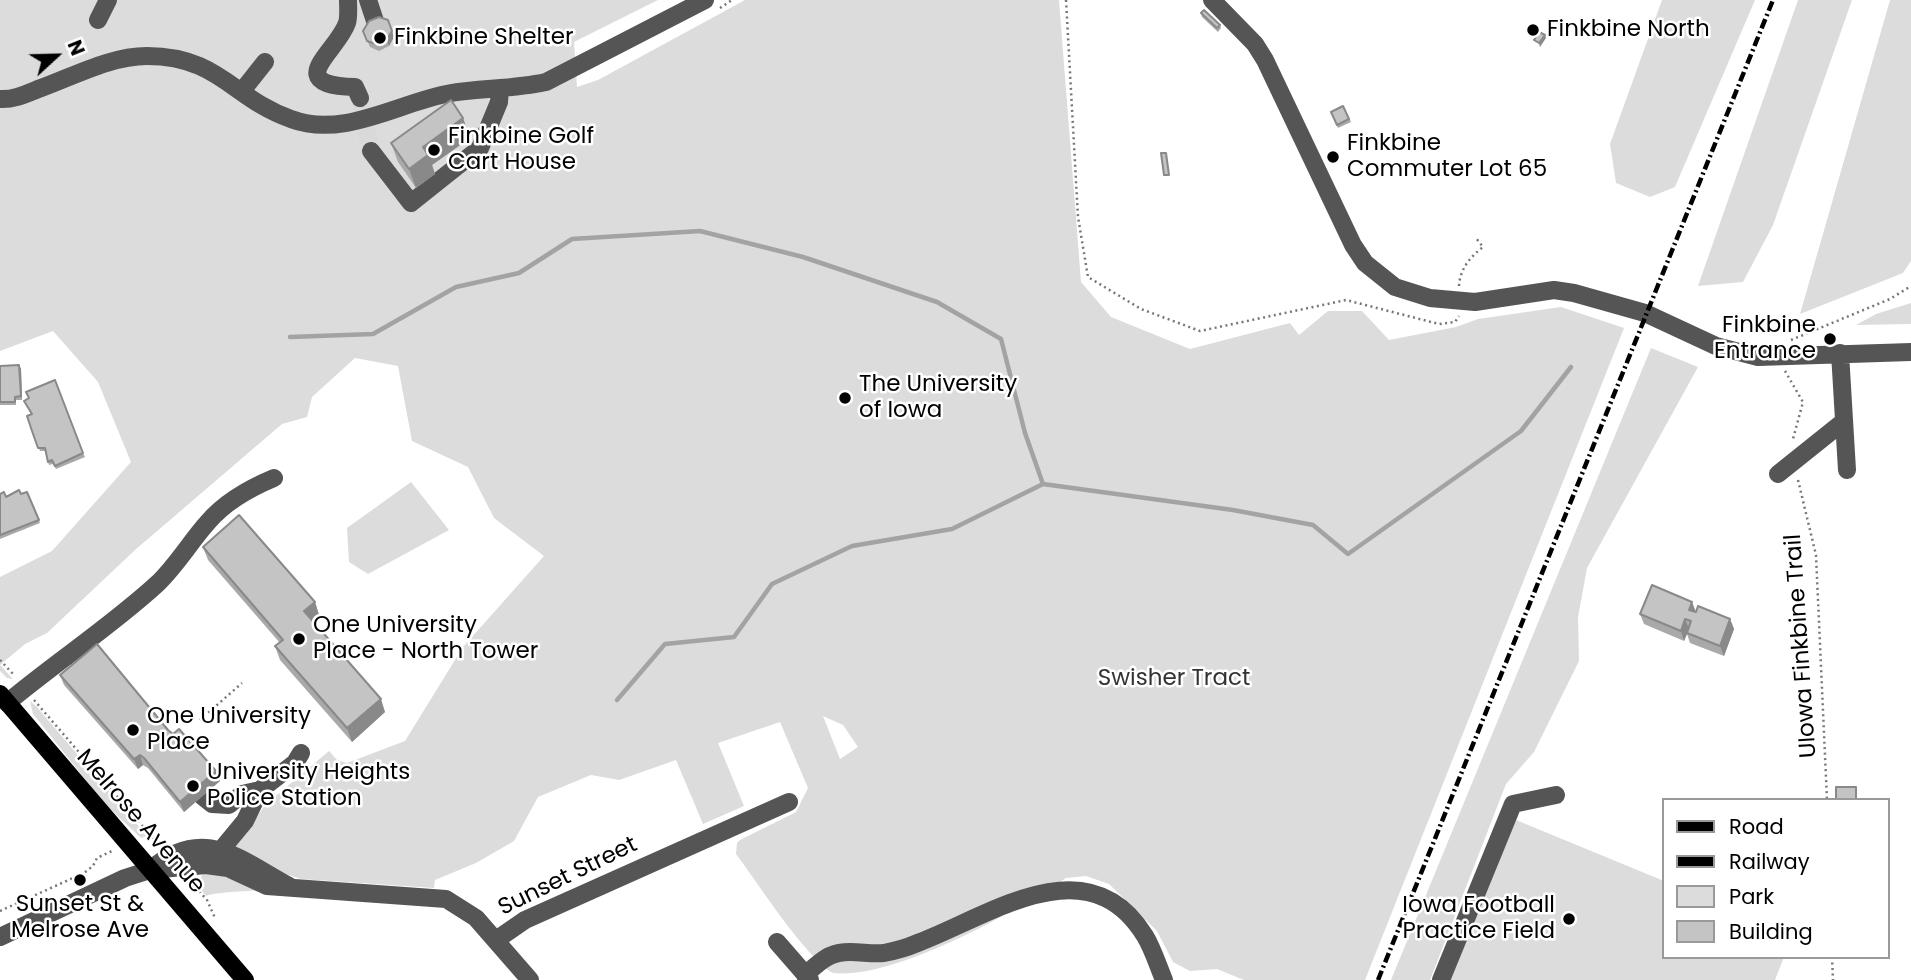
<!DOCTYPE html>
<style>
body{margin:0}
#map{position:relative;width:1911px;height:980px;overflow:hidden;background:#fff;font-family:Poppins,sans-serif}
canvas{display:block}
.legend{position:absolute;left:1662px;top:798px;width:228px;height:161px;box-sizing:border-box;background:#fff;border:2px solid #999;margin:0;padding:9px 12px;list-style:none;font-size:21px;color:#000}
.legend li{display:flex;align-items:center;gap:14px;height:35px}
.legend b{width:35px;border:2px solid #999}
.north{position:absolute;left:21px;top:21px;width:70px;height:70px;-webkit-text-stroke:5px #fff;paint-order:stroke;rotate:68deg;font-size:19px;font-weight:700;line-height:28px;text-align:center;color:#000}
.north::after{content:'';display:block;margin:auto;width:24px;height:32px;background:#000;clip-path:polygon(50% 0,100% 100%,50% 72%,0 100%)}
</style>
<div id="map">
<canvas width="1911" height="980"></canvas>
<ul class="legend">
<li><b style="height:9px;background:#000"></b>Road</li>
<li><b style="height:9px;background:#000"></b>Railway</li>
<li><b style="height:19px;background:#dcdcdc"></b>Park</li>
<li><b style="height:19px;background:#c4c4c4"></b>Building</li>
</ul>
<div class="north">N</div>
</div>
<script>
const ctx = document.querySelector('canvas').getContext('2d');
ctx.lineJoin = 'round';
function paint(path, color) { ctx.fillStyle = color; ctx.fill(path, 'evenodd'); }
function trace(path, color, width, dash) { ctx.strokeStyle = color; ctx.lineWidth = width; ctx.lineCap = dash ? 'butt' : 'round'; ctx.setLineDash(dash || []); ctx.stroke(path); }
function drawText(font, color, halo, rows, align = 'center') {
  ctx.font = font + ' Poppins,sans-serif'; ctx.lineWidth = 5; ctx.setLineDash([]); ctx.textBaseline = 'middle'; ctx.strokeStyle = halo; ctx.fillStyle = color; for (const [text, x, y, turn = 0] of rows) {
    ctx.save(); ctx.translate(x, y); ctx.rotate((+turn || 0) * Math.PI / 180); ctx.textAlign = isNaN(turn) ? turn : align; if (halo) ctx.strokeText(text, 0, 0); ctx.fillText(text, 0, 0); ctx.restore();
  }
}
const green = new Path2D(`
 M0 0H658L574 42 577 87 598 80 745 0H1059L1081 282 1111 317 1190 349 1290 323 1299 335 1328 311H1362L1389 340 1456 327 1478 319 1561 307 1624 328 1365 980H1244L1217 969 1190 971 1173 962 1157 931 1109 884 1086 876 1066 878C1017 911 894 980 833 973 806 958 757 882 736 854L737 843 740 840 796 812 808 788 780 722 718 743 744 806 703 824 676 760 619 780 591 775 538 797 514 841 476 863 435 880 434 888 301 879 273 870 231 848 244 836 265 805 329 751 337 760 347 763 405 741 463 647 544 556 494 518 468 467 412 441 398 366 355 358 312 397 307 417 282 424 135 550 47 633 25 644 0 665 13 679 7 678 0 671V577L52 551 131 462 98 382 53 331 0 351ZM823 716 843 725 858 747 840 759Z
 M1662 0H1755L1675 187 1650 197 1616 183 1610 144Z
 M1798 0H1852L1773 225 1743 282 1698 286Z
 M1890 0H1911V261L1903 273 1800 314Z
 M1911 303V324L1856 325 1876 314Z
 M1651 348 1698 367 1587 568 1578 617 1579 661 1534 752 1506 784 1430 980H1391Z
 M411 482 449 530 368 574 349 562 347 528Z
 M30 701 36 706 147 836 141 838 105 804 33 714Z
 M1516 820 1664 881V957H1784L1775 980H1449Z
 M216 871 260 891C253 890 211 893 206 896L196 883 203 874Z`);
const stream = new Path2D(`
 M290 337 373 334 456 287 519 273 572 239 700 231 803 257 937 302 1001 339 1025 433 1043 484 1233 510 1313 525 1348 554 1521 431 1571 367
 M617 700 665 644 734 637 772 584 852 546 952 529 1043 484`);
const minorTunnel = new Path2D(`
 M360 98 371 151`);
const path = new Path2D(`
 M1066 0 1078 217 1088 277 1141 309 1200 331 1346 300 1439 324 1455 322 1459 316
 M720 8 732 0
 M1591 27 1602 32
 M1459 286C1460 269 1470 257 1483 247L1476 238
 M1791 340 1890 299 1911 286
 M1785 371 1803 402 1793 439
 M1798 480 1816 555 1827 800
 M0 660 15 676
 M34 700 158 844
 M200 720 242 683
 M192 883 207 900 215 918
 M0 911 84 873 93 866 97 858 112 851
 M1832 957 1833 980`);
const minor = new Path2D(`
 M348 0C348 6 349 17 347 23 337 52 281 85 355 87L360 98
 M368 0 375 21
 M1212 0 1255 44 1265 60 1353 245 1365 263 1395 287 1430 298 1475 302 1554 290 1574 293 1645 313 1716 346 1758 357 1911 352
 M98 20 108 0
 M242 91 265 62
 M0 99C14 100 28 93 41 88 74 76 111 56 147 56 219 56 233 99 291 119 344 139 399 102 451 93 482 88 514 89 546 82L705 0
 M371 151 411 203 480 148 499 102 500 89
 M1840 353 1847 470
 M1778 474 1843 422
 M7 703C56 662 110 627 157 584 177 565 190 542 208 522 225 502 250 488 274 478
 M202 796 212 804 229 805 242 794 260 790
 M221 850 245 821 260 790 295 763 301 753
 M150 870C203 824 239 859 289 886
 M0 937 125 878 150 870 206 865 228 868 267 886 446 899 476 918 530 980
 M496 940 525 920 789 802
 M777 942 810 980
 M805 975C812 969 819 962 826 958 844 947 865 955 884 953 894 951 906 948 915 944 987 918 1087 842 1145 936 1153 949 1158 966 1164 980
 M1441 980 1513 804 1556 795`);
const major = new Path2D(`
 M0 694 245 980`);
const rail = new Path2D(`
 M1378 980 1773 0`);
const wall = new Path2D(`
 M1201 13 1220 25 1221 28 1218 32 1202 17Z
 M363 31 394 37 389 46 379 51 370 47Z
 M1343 106 1351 122 1338 128 1331 112Z
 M463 118 470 138 432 165 435 174 416 188 398 162 391 143Z
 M19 365 21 369 22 400H16V405H0V366Z
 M24 401 83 453 85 457 56 469 53 464 49 465 45 451H40L32 431 31 414Z
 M27 492 40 523 0 539V494L6 497Z
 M203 547 315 602 319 615 313 621 385 712 352 742 280 660 275 646 280 643 208 560Z
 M1696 612 1730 619 1734 629 1724 656 1690 643 1687 634 1684 641 1644 624 1640 614Z
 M60 675 168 730 220 781 184 812 148 768 143 765 138 769 64 685Z`);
const shadedWall = new Path2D(`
 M392 31 394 37 389 46 387 39Z
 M1545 35 1546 38 1540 47 1539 43Z
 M463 118 470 138 432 165 435 174 416 188 409 169 423 147Z
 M19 365 21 369 22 400 21 396Z
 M315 602 319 615 309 624 304 611Z
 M1692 602 1696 612 1689 610Z
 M1685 619 1689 629 1684 641 1681 631Z
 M1730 619 1734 629 1724 656 1720 646Z
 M381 699 385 712 352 742 347 728Z
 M140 755 143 765 138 769 134 759Z
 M216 771 220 781 184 812 180 802Z`);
const building = new Path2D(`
 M1204 10 1220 25 1217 28 1201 13Z
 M379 17 388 20 392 31 387 39 376 44 367 41 363 31 369 21Z
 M1539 32 1545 35 1539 43 1534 40Z
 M451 100 463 118 423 147 428 155 409 169 391 143Z
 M1343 106 1349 119 1337 125 1331 112Z
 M1161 153H1166L1169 175H1164Z
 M19 365 21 396 15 397V402H0V366Z
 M55 380 83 453 55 466 52 460 48 462 45 448H38L32 431 27 416 32 414 24 401 29 398 26 392Z
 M19 490 21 494 27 492 39 520 0 535V494L4 492 6 497Z
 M239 515 315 602 304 611 381 699 347 728 275 646 283 640 203 547Z
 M1652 585 1692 602 1689 610 1696 612 1698 606 1730 619 1720 646 1687 633 1691 621 1685 619 1681 631 1640 614Z
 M97 644 168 730 173 734 179 729 216 771 180 802 144 758 140 755 134 759 60 675Z
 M1836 787H1856V800H1836Z`);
const markers = [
 [1533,30,7,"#000"],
 [380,38,7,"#000"],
 [434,150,7,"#000"],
 [1333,157,7,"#000"],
 [1830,339,7,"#000"],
 [845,398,7,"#000"],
 [299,639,7,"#000"],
 [133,730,7,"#000"],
 [193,786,7,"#000"],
 [80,880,7,"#000"],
 [1569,919,7,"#000"]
];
const poiNames = [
 ["Finkbine North",1547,30],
 ["Finkbine Shelter",394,38],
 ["Finkbine Golf",448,137],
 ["Cart House",448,163],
 ["Finkbine",1347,144],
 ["Commuter Lot 65",1347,170],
 ["Finkbine",1816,326,"right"],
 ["Entrance",1816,352,"right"],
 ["The University",859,385],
 ["of Iowa",859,411],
 ["One University",313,626],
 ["Place - North Tower",313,652],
 ["One University",147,717],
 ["Place",147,743],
 ["University Heights",207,773],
 ["Police Station",207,799],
 ["Sunset St &",80,905,"center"],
 ["Melrose Ave",80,931,"center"],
 ["Iowa Football",1555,906,"right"],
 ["Practice Field",1555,932,"right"]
];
const streetNames = [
 ["UIowa Finkbine Trail",1802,646,-94],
 ["Melrose Avenue",140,822,49],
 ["Sunset Street",568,877,-26]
];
const parkNames = [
 ["Swisher Tract",1174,679]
];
paint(green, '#dcdcdc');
trace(stream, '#a3a3a3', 4.5);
trace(minorTunnel, '#d9d9d9', 18, [18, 9]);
trace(path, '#777', 2.5, [2, 3.5]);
trace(minor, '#555', 18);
trace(major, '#000', 18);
trace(rail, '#000', 4.5, [10, 3.5, 2, 3.5]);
paint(wall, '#a9a9a9');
paint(shadedWall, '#898989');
paint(building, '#c4c4c4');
trace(building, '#898989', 2);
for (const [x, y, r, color] of markers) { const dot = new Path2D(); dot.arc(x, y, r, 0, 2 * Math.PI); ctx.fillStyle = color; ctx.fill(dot); trace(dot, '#fff', 2.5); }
drawText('23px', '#000', '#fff', poiNames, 'left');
drawText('23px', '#000', '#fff', streetNames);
drawText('23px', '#333', '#fff', parkNames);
</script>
